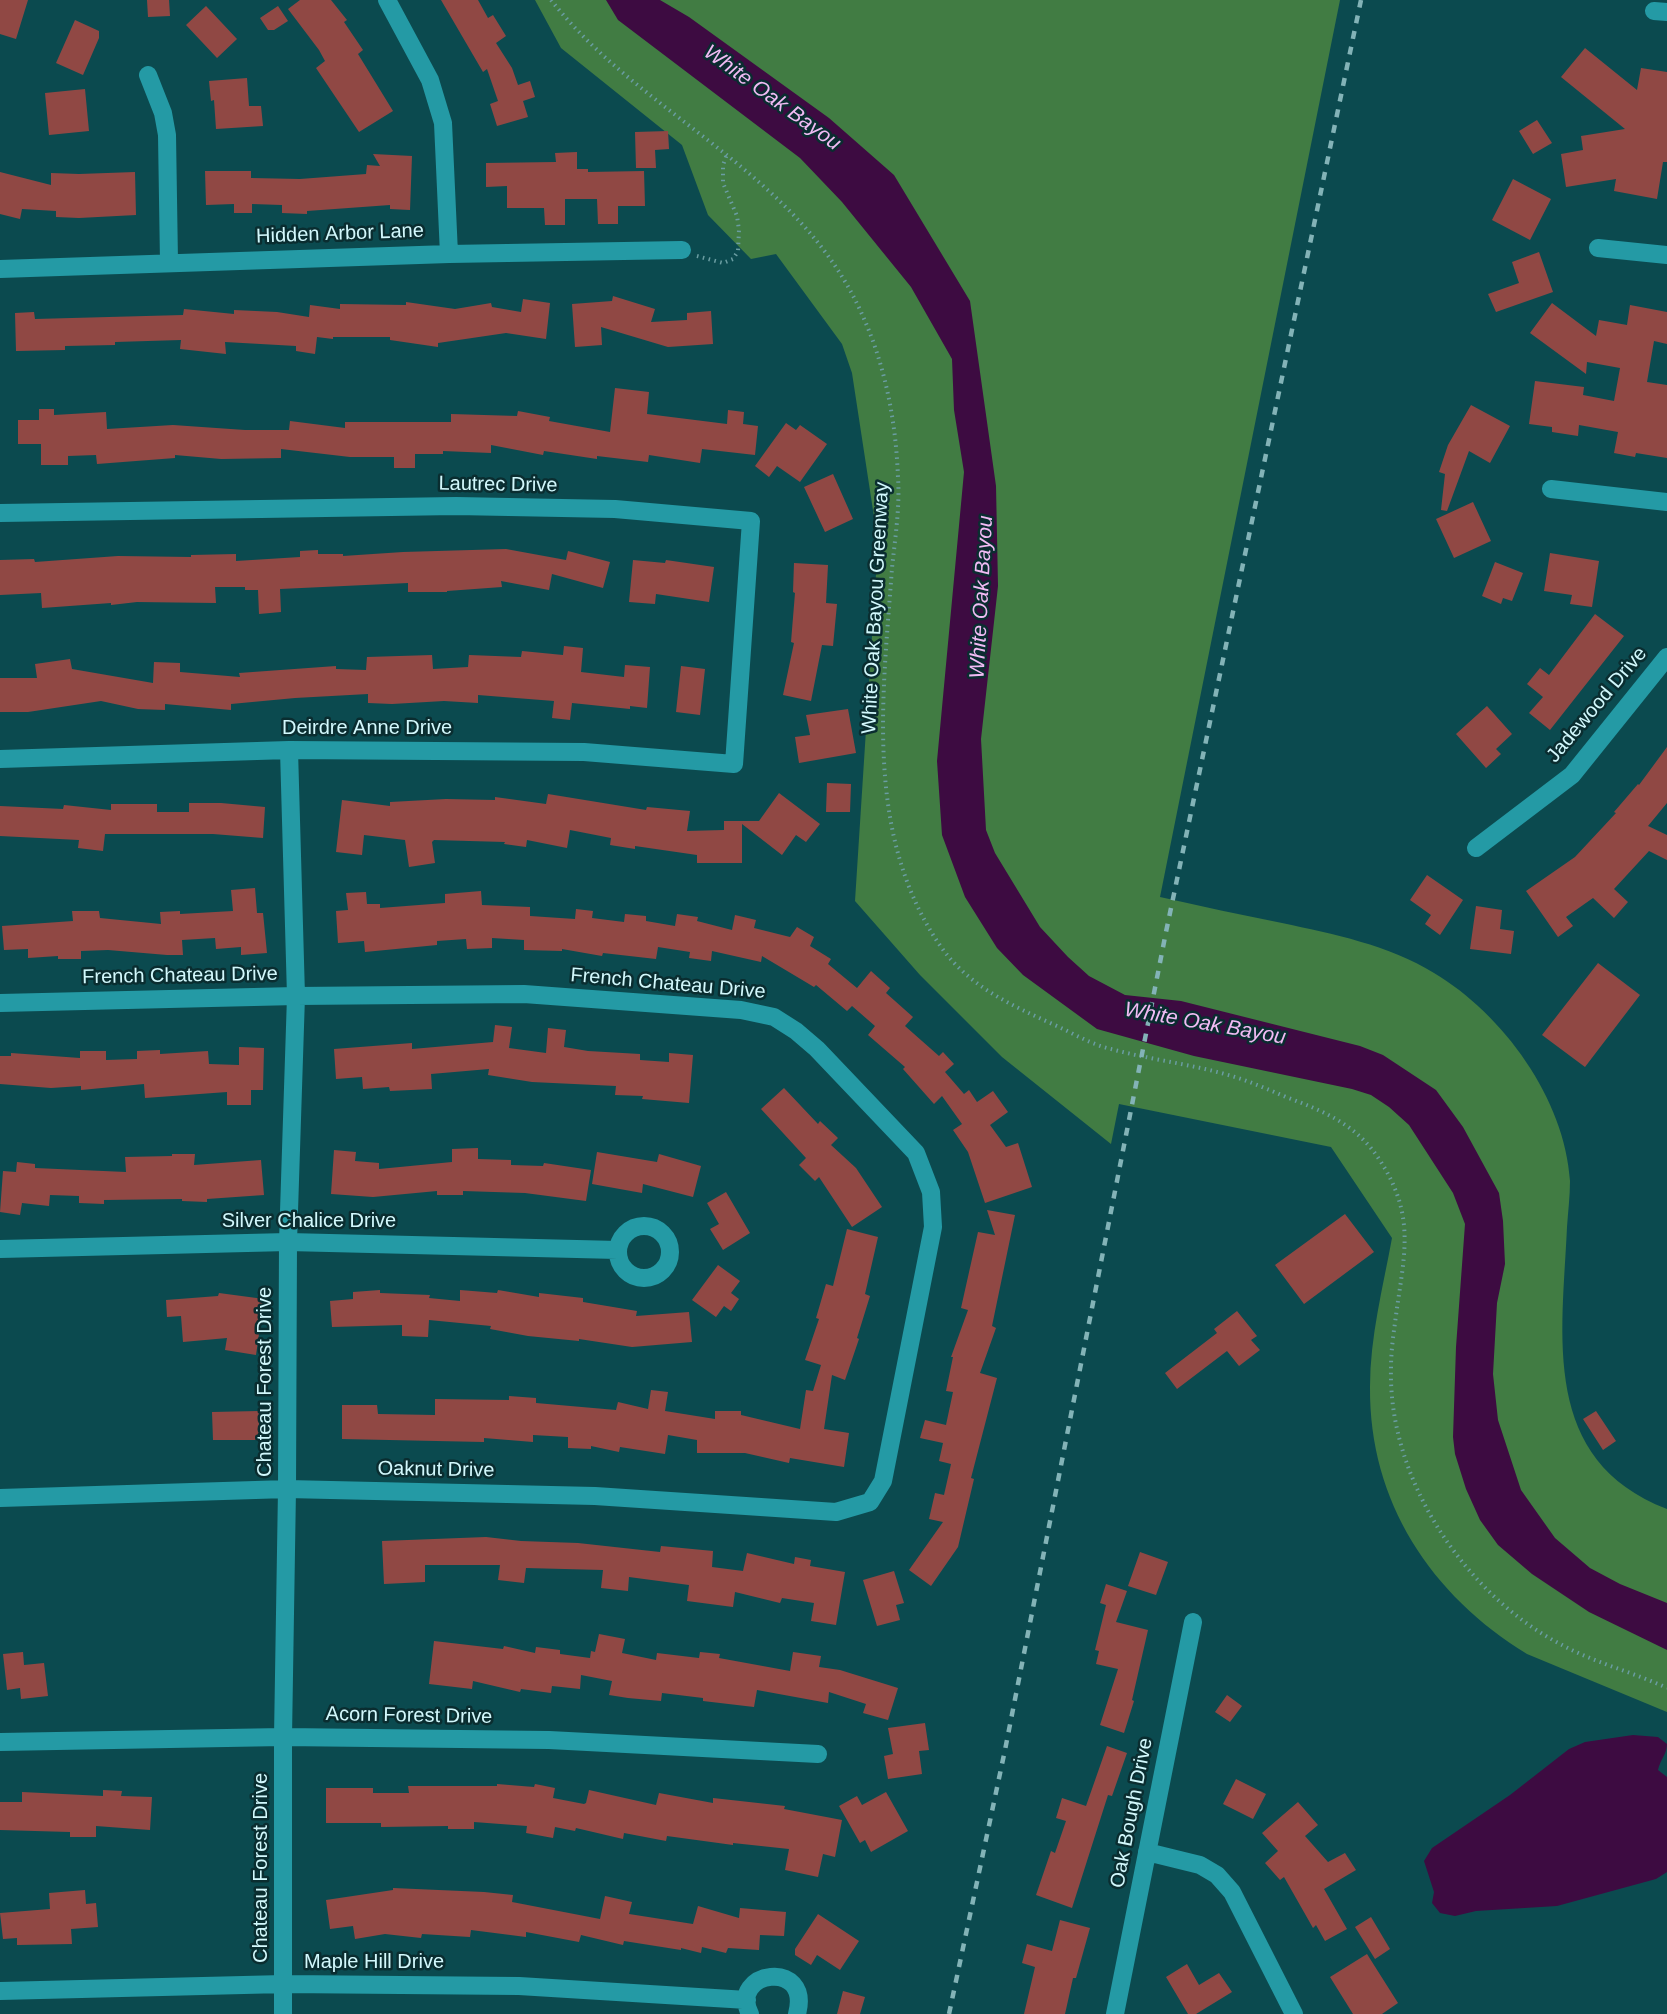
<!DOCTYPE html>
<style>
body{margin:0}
canvas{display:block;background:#0b4a4f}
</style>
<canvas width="1667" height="2014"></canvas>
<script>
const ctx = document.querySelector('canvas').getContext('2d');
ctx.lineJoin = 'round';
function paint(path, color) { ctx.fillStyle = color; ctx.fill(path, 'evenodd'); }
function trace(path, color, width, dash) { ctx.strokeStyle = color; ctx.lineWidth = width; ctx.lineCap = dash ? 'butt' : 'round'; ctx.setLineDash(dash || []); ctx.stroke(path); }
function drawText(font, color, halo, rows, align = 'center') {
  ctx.font = font + ' Arial,sans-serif'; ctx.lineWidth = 5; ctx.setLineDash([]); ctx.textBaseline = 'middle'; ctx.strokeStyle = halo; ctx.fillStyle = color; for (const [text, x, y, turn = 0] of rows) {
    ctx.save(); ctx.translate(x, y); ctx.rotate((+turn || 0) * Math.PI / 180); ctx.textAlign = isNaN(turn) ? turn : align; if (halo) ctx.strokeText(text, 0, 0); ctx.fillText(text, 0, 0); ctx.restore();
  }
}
const green = new Path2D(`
 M535 0H1340L1160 897C1201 906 1241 915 1282 923 1333 934 1389 945 1434 973 1503 1014 1565 1099 1570 1181 1570 1196 1568 1212 1567 1227 1562 1337 1540 1460 1667 1509V1712L1527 1654C1431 1595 1369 1502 1370 1387 1370 1337 1383 1287 1392 1238L1331 1147 1119 1104 1111 1144 1002 1057 920 975 855 901 878 543 852 373 842 344 776 254 751 259 708 215 682 145 561 48Z`);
const water = new Path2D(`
 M606 0H660L689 17 829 118 894 175 970 301 996 486 998 586 981 739 986 830 995 853 1040 927 1068 957 1089 976 1125 995 1181 1001 1360 1046 1383 1055 1436 1090 1463 1127 1499 1193 1503 1221 1505 1264 1497 1303 1493 1374 1498 1420 1521 1490 1555 1538 1590 1568 1620 1584 1667 1603V1650L1589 1612 1532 1574 1498 1545 1480 1520 1466 1489 1455 1454 1453 1437 1456 1347 1465 1224 1453 1193 1409 1125 1389 1107 1371 1095 1352 1089 1194 1056 1097 1029 1023 975 997 948 965 897 942 835 937 761 964 472 954 410 952 359 911 287 842 202 800 158 618 20Z
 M1633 1735 1658 1737 1667 1744C1667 1754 1660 1760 1658 1770L1667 1777V1872L1656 1879 1557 1906 1476 1911 1455 1916 1440 1913 1432 1903 1434 1892 1424 1861 1432 1848 1510 1795 1569 1749 1585 1742Z`);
const building = new Path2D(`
 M0 0H28L16 39 0 34Z
 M147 0H169L170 16 148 17Z
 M300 0H331L347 20 344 22 363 50 358 54 393 111 359 132 316 68 325 61 319 50 288 9Z
 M441 0H478L488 18 493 15 506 36 496 43 512 68 518 85 530 81 535 97 523 101 528 117 497 126 490 104 498 101 487 69 483 72Z
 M206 6 237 39 217 58 186 25Z
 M278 6 288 21 274 30H268L260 18Z
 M75 20 99 31V38L83 75 56 63Z
 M1585 48 1637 90 1641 68 1667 72V162H1663L1657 199 1614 191 1616 179 1566 187 1561 154 1583 150 1581 136 1625 129 1561 77Z
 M247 78 249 106H261L263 126 216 129 214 100 211 101 209 81Z
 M85 89 89 131 49 135 45 93Z
 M1537 120 1552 143 1533 154 1519 131Z
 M668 131 669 149 655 150 656 168H636L635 132Z
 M577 152V169H588V172L644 171 645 206H618V224H598L597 199H565V225H545L544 208H507V186L486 187V163L556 162 555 153Z
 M373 154 412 156 410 210 390 209V205L307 211V214L282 213V205L252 204V213H234V204L206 205 205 171H251V178L300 179 366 174 367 165 380 166Z
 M0 172 51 185V173L79 174 135 172 136 215 79 218 56 217V211L22 209 20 219 0 214Z
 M1513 179 1551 199 1530 240 1492 220Z
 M1539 252 1553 292 1496 312 1488 294 1519 283 1512 262Z
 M613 296 655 309 651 322 687 320V313L711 311 713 344 668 347 601 327 602 345 575 347 572 304 612 301Z
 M523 299 550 303 546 339 506 333 438 343V347L390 340V337H333V339L317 337 315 354 296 351V346L225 342 226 354 180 349 181 340 115 342V345L65 346V350L16 351 15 313 34 312 35 319 183 315 184 309 234 314V310L277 312 309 317 310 305 340 309V304L406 305V302L455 309 491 303 492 307 521 312Z
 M1552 303 1596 336 1599 320 1627 325 1630 305 1667 312V344L1654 341 1647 382 1667 385V458L1636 453 1635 457 1614 453 1618 432 1579 425 1578 436 1552 432V427L1529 424 1535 381 1584 387 1583 395 1614 401 1620 368 1587 362 1586 374 1530 333Z
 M615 388 649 392 647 414 727 424 728 410 744 412 743 424 758 426 755 455 702 449 700 463 649 455 648 462 597 456V459L544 451 543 455 491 445V453L443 451V454H415V468H394V457H350L281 449V458L221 459 175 455V458L97 464 96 455 68 456V465H41V444H18V420H39V409H54V415L106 412 107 429 173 425 245 430H289L290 421 345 428V422H451V414L517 416 518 411 550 417 549 421 610 432Z
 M1471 405 1510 426 1490 463 1469 451 1447 511 1441 510 1445 474 1439 472 1448 445Z
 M786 423 796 430 800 425 827 444 800 482 777 466 769 477 755 466Z
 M833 474 853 519 825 532 804 487Z
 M1473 502 1491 541 1454 558 1436 519Z
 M506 549 566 560 568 551 610 562 603 588 552 574 549 590 501 581 502 587 447 591V592H408V583L280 589 281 612 259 614 258 590H245V587H215L216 603 137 602 111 605V603L42 608 41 593 0 595V560L34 559 35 562 118 556 191 557V555L236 554V561L300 557V551L318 550V554H343V556L403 552Z
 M1550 553 1599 561 1592 607 1570 604 1572 595 1544 591Z
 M633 560 665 563 666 560 714 567 709 602 656 594 655 604 629 602Z
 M1495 562 1523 573 1512 601 1503 598 1501 604 1482 596Z
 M794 563 828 565 826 603 837 604 833 646 822 645 811 701 783 695 794 643 791 642 795 593 793 592Z
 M1595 614 1624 636 1550 730 1529 713 1543 697 1527 684 1540 668 1549 675Z
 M564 646 583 648 581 672 624 677 625 665 650 667 647 708 630 706V709L572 703 570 720 552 718 554 701 478 695V703L444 701 392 704 368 703V694L295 698 231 704V710L165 704V710L138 709 101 701 28 712H0V678H37L35 664 70 659 72 669 153 683 154 662 180 663V672L240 677 239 673 336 666V669L366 670 367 657 432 655 433 669 468 667 469 655 521 657 522 651 563 655Z
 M681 666 705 669 700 715 676 712Z
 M1487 706 1512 734 1496 749 1501 754 1486 768 1456 734Z
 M848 709 856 753 799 763 795 737 810 735 806 715Z
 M1667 747V803L1648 826 1667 835V860L1649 851 1614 889 1628 902 1614 918 1593 898 1566 917 1573 926 1558 937 1526 891 1575 857 1616 813 1614 812 1638 784 1639 785Z
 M827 783 851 784 850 812H826Z
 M779 793 820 824 806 842 796 835 782 855 742 824V863H697V855L635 846V849L610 845 611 838 570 830 567 848 527 840 526 847 504 844 505 842 434 840 432 842 435 863 409 867 405 840 364 835 362 855 336 852 342 800 390 806V802L446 799 495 800V797L546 804 548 794 646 810 647 807 690 811 687 831 724 830V821H759Z
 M189 803H221L265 807 263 838 213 834H105L103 851 78 848 79 840 0 836V806L63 809 64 805 111 810V804H157V812H189Z
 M1427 875 1463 900 1440 935 1425 924 1431 915 1410 900Z
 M255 888 257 913H263L267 953 241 955V947L216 949 215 938 182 940 183 955H167L108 950 81 951V959H58V956L28 958V949L4 950 2 926 73 921 72 911H99L100 918 161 924 160 912 180 911V914L233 911 231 890Z
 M481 891 482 905 530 907V916L575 919 576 909 593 911 592 918 624 922 625 914 646 916V921L675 926 677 914 698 917 697 921 732 930 735 915 756 920 754 928 790 937 797 927 814 937 810 946 831 959 828 964 857 988 871 971 890 988 886 993 913 1017 905 1026 939 1056 943 1052 954 1064 945 1072 964 1094 969 1090 977 1102 993 1091 1008 1112 990 1125 1006 1147 1018 1143 1032 1187 985 1203 968 1152 953 1130 962 1124 942 1096 934 1104 903 1069 905 1067 868 1035 875 1026 852 1006 847 1011 816 985 814 987 762 956 761 962 712 951 711 961 689 958 690 952 658 947 656 959 603 953 602 956 562 949V951L524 950V940L492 938V948L467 949 466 939 437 941V945L365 952 364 941 338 943 336 911 348 910 346 893 366 892 367 904H380V908L445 903V894Z
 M1476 906 1502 910 1500 929 1514 931 1511 954 1470 949Z
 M1598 963 1640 995 1585 1067 1542 1035Z
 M495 1025 512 1027 509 1048 546 1053 548 1028 566 1030 564 1047 588 1051 640 1054V1060L669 1062V1053L693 1055 689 1103 642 1099 643 1096 615 1095 616 1086 532 1082 488 1075 489 1069 431 1074 432 1089 390 1091 389 1087 363 1089 362 1077 336 1079 334 1049 412 1043V1049L493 1042Z
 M239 1047 264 1048 263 1090H251V1105H227V1092L145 1098 144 1084 81 1090V1086L51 1088 0 1084V1056H11V1053L80 1058V1051H106V1060L137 1059V1051L160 1050V1054L208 1051 209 1064 239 1065Z
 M784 1088 818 1124 820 1121 838 1138 831 1145 856 1168 882 1207 852 1227 819 1177 815 1181 799 1165 806 1158 761 1109Z
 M478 1148V1159L511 1160V1165L543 1166 544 1163 591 1170 586 1201 525 1193 463 1191V1195H437V1191L373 1197 331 1194 334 1150 356 1152 355 1161 379 1163V1169L452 1162V1149Z
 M597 1152 657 1162 659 1154 701 1166 693 1197 643 1184 642 1193 592 1184Z
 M172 1154H195L194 1165 261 1160 264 1195 207 1199V1202L182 1201V1199L104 1200V1204L79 1203V1196L50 1195 49 1206 22 1203 20 1215 0 1212 3 1171 16 1172 17 1162 35 1164V1168L126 1172 125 1157 172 1156Z
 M726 1192 750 1233 723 1250 710 1229 719 1224 707 1203Z
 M987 1210 1015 1215 992 1326 996 1328 980 1373 997 1378 971 1478 974 1479 958 1547 931 1586 909 1570 943 1522 929 1519 935 1493 944 1495 951 1464 939 1461 943 1443 920 1438 925 1420 946 1425 953 1392 946 1391 953 1357H951L968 1310 961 1308 978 1232 995 1235Z
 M1345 1214 1374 1252 1304 1304 1275 1265Z
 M847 1229 878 1237 865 1294 870 1296 857 1338 859 1339 845 1380 832 1375 824 1429 849 1433 844 1467 790 1458 789 1463 745 1453H697V1440L668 1435 665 1454 620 1447 619 1452 591 1446V1449L568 1448V1437L533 1435V1442L484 1438V1442L342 1439V1405H377L378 1414 435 1415V1399L509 1400V1396L536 1398V1403L616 1410 618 1402 648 1409 651 1390 668 1392 665 1411 715 1419V1411H741V1415L800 1429 806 1390 813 1391 821 1365 805 1360 819 1319 816 1318 826 1284 833 1286Z
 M718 1265 740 1281 731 1293 739 1299 731 1311 724 1306 716 1317 692 1300Z
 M380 1290V1293L430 1295 429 1298 460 1301V1290L497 1293 498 1290 539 1297V1293L583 1298V1302L637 1311 636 1316 689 1312 692 1342 632 1347 579 1339V1341L528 1336 490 1329 491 1326 429 1320 428 1337 402 1336V1325L332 1327 330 1301 353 1299V1292Z
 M219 1293 264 1299 256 1355 225 1350 227 1338 183 1342 181 1316 167 1317 166 1300 218 1296Z
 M1237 1311 1257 1336 1251 1340 1260 1350 1239 1366 1227 1351 1177 1389 1165 1373 1217 1333 1214 1329Z
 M259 1411V1440H213L212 1412Z
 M1596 1411 1616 1441 1603 1450 1583 1419Z
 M486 1537 521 1541 578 1543 660 1552 661 1546 713 1551 712 1567 743 1571 747 1553 794 1564 795 1557 811 1560 810 1566 845 1572 836 1625 811 1621 814 1603 782 1598 780 1603 735 1592 733 1607 687 1601 689 1585 629 1577 628 1591 601 1588 603 1570 526 1568 524 1583 498 1580 500 1565H425V1582L384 1584 382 1541Z
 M1140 1552 1168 1562 1156 1595 1128 1586Z
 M894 1571 904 1603 896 1605 900 1620 877 1626 863 1580Z
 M1106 1584 1127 1591 1116 1622 1148 1630 1132 1700 1134 1701 1124 1733 1100 1725 1118 1669 1096 1664 1099 1651 1095 1650 1106 1605 1100 1603Z
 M599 1634 625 1639 622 1653 656 1660 657 1653 699 1658 700 1652 720 1654 719 1658 790 1671 793 1652 821 1656 819 1667 840 1670 898 1688 888 1720 863 1713 866 1704 829 1692 828 1703 757 1690 754 1707 703 1701V1698L662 1693 661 1701 628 1698 609 1695 612 1681 581 1675 580 1689 552 1686 551 1693 521 1689 520 1692 473 1681 472 1689 429 1684 434 1641 503 1649 504 1646 535 1653 536 1647 560 1650V1654L590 1658 591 1651 595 1652Z
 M23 1652 24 1665 44 1663 48 1696 21 1699 20 1688 7 1690 3 1654Z
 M1227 1695 1242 1706 1230 1722 1215 1712Z
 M925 1723 929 1750 919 1751 922 1774 888 1779 884 1756 893 1754 888 1728Z
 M1107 1746 1127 1753 1112 1796 1108 1795 1072 1908 1036 1895 1051 1851 1055 1853 1066 1821 1056 1818 1062 1798 1086 1806Z
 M1236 1779 1266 1794 1253 1819 1223 1804Z
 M497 1784 534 1787 535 1784 555 1788 553 1798 584 1804 586 1803 589 1790 656 1805 659 1793 713 1803V1798L785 1806 784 1809 842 1820 835 1857 823 1854 818 1877 785 1870 789 1849 733 1843V1845L667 1836 666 1841 624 1833 623 1839 576 1828 575 1831 555 1827 553 1838 526 1833 527 1826 474 1822V1829H448V1826L381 1827V1823H326V1788H373V1793H409L408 1786H497Z
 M103 1790 122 1791 121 1796 152 1797 150 1830 96 1826V1837H70V1832L0 1830V1802H22V1792L103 1796Z
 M886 1792 908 1831 871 1852 865 1840 860 1843 839 1806 857 1796 862 1805Z
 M1298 1802 1318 1825 1305 1836 1328 1862 1345 1853 1356 1870 1324 1889 1347 1929 1325 1941 1316 1925 1313 1928 1284 1877 1280 1880 1265 1863 1278 1851 1262 1833Z
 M393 1888 484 1892 513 1895 512 1902 600 1919 605 1896 632 1902 629 1914 693 1924 698 1906 739 1918 740 1908 786 1912 784 1936 760 1935 759 1950 728 1948 726 1953 702 1947 701 1953 681 1948V1950L624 1941 623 1945 581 1935 579 1942 526 1932V1937L471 1930 470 1937 422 1934 421 1938 385 1934 355 1939 353 1926 330 1929 326 1900 393 1890Z
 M85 1890 86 1904 96 1903 98 1927 71 1929 72 1944 17 1945V1938L3 1939 0 1913 50 1909 49 1893Z
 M818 1914 859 1941 840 1970 817 1955 811 1965 795 1955V1949Z
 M1371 1917 1390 1949 1375 1959 1355 1927Z
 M1060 1920 1090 1928 1076 1978H1073L1065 2014H1024L1035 1967 1022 1963 1027 1944 1052 1951Z
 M1367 1954 1398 2003 1382 2014H1353L1330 1977Z
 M1187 1964 1199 1985 1219 1973 1232 1992 1196 2014H1188L1166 1977Z
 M843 1991 865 1997 860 2014H837Z`);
const path = new Path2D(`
 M551 0C642 116 797 171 861 312 885 364 896 421 898 478 900 507 895 539 892 568 883 694 864 833 939 944 968 987 1013 1006 1059 1027 1076 1035 1093 1045 1111 1049 1155 1061 1201 1065 1244 1080 1258 1085 1272 1091 1286 1097 1323 1111 1356 1124 1379 1159 1418 1218 1403 1258 1395 1323 1393 1337 1391 1353 1391 1368 1388 1479 1465 1595 1562 1645 1595 1663 1633 1672 1667 1688
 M697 256 723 263 733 259 738 251 739 230 737 216 723 183V165L727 154`);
const minor = new Path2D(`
 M387 0 430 80 443 123 449 254
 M1654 11 1667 12
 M148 75 163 113 167 135 169 262
 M1598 248 1667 255
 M0 269 449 254 682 250
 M1551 489 1667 502
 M0 513 456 506 615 509 751 521 734 764 584 752 289 750 0 759
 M1476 848 1572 775 1667 657
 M0 1003 296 996 524 994 741 1010 774 1017 796 1031 817 1049 916 1153 931 1192 933 1227 883 1481 870 1502 836 1512 595 1496 287 1489 0 1498
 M618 1252a26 26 0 1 1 52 0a26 26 0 1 1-52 0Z
 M0 1249 288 1242 618 1250
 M0 1742 283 1737 549 1740 818 1754
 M1147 1852 1200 1865 1217 1875 1232 1892 1294 2014
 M0 1991 284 1984 519 1986 747 2000
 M283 2014V1737L287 1489 288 1242 296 996 289 750
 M750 2014C728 1971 812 1958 797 2014
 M1115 2014 1193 1622`);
const rail = new Path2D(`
 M949 2014 1005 1750 1166 932 1361 0`);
const streetNames = [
 ["Hidden Arbor Lane",340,234,-2],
 ["Lautrec Drive",498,485,1],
 ["White Oak Bayou Greenway",876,608,-87],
 ["Jadewood Drive",1597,705,-50],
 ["Deirdre Anne Drive",367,728],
 ["French Chateau Drive",180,976,-1],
 ["French Chateau Drive",668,984,5],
 ["Silver Chalice Drive",309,1221],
 ["Chateau Forest Drive",265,1382,-90],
 ["Oaknut Drive",436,1470,1],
 ["Acorn Forest Drive",409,1716,1],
 ["Oak Bough Drive",1132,1813,-79],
 ["Chateau Forest Drive",261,1868,-90],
 ["Maple Hill Drive",374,1962]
];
const waterNames = [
 ["White Oak Bayou",772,98,36],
 ["White Oak Bayou",982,597,-87],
 ["White Oak Bayou",1205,1024,10]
];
paint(green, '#417c43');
paint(water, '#3d0b41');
paint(building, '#904844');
trace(path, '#6a9da2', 4, [1.5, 4.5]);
trace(minor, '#249aa5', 18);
trace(rail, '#83b3b7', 4.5, [8, 8]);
drawText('20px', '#d2f8fc', '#0a2d30', streetNames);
drawText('italic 21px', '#f1bbf4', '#0a2d30', waterNames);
</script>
